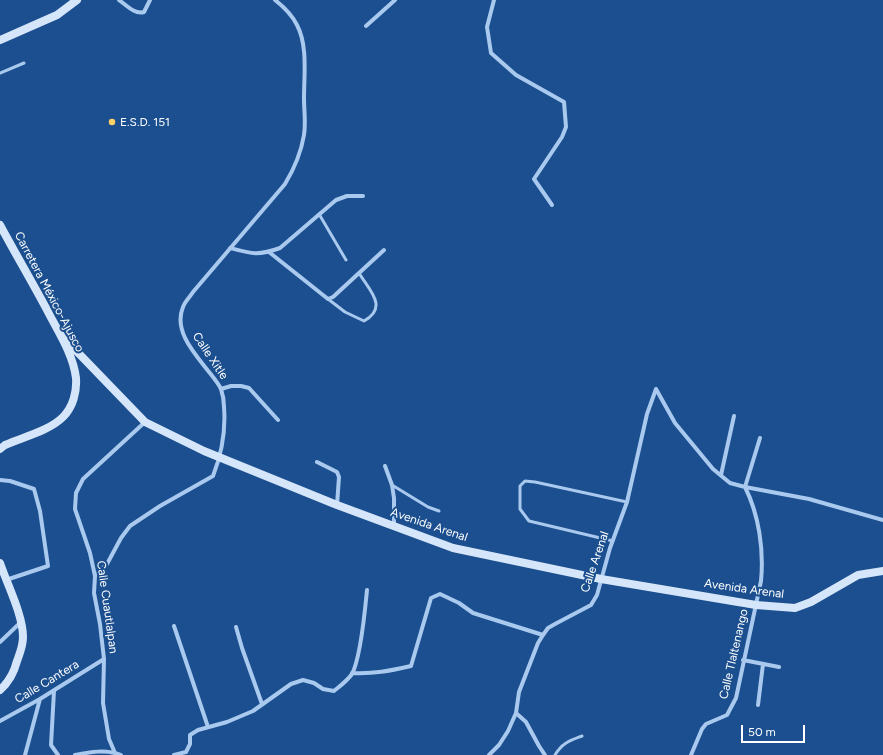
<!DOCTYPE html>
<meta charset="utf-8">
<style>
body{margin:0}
#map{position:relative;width:883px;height:755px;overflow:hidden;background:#1b4f8f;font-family:Figtree,sans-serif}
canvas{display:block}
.scale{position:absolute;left:741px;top:725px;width:64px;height:18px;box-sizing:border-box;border:2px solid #fff;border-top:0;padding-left:5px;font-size:12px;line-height:14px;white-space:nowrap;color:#fff;-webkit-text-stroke:3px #1b4f8f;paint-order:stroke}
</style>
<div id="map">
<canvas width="883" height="755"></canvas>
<div class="scale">50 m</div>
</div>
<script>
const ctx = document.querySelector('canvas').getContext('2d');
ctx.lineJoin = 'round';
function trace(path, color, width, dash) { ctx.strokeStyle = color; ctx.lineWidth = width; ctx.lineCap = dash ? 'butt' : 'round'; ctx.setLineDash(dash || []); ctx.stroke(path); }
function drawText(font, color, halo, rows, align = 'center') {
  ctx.font = font + ' Figtree,sans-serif'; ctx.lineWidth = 4; ctx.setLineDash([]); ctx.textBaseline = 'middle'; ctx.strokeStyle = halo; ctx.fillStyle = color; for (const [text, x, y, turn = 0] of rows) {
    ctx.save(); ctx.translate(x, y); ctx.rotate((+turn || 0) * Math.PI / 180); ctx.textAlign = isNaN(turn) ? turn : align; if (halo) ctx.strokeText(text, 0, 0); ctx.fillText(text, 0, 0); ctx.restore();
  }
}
const lane = new Path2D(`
 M0 73 24 63
 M319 214 346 260
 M328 299 345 312 364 321C389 307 369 290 359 273
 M392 485 428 507 439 511
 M613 541 529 521 520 509V486L525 481 535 482 627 502
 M555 755C562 743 569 741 582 736`);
const street = new Path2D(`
 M119 0C126 5 135 15 144 12L150 0
 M494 0 487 27 491 53 516 75 564 102 566 127 562 137 534 179 552 205
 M366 26 395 0
 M230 248C252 254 258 256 280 248L336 200 347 196H363
 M269 252 328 299 333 297 384 250
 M221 389 231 386H241L249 388 278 420
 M656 389 675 423 713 469 730 483 745 487C759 515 764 550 761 581L736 698 727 715 706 724 702 729 691 755
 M760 438 745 487 809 499 883 520
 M317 462 337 472 339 477 337 505
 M385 466 392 485 394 498V526
 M721 475 734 416
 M0 480 10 481 34 489 40 511 48 566 6 580
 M95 576 107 564 121 538 130 526 160 506 213 476C222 453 226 432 224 407 224 402 223 395 221 389 218 383 213 377 209 372 195 354 173 331 183 307 185 301 190 297 193 292L285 184C294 169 301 153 304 135 306 123 304 111 304 98 304 75 308 46 297 25 292 15 284 7 275 0
 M174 626 208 727
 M236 627 242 648 262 704
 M0 642 21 622
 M743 660 779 667
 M352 673C374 674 389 671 411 666L431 598 440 594 459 603 473 613 543 635
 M54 691 51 745 58 755
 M758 705 763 664
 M516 713 526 722 539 746 545 755
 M0 721 40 699 104 659
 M115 753 109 739 103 703 104 659 100 624 94 593 95 576 90 553 75 509 76 493 83 479 145 422
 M25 755 40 699
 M75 755C90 752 106 749 121 755
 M174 755 186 752 190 744V735L198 730 227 722 253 711 291 684 303 680 314 683 323 689 334 691C340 686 347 681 352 674 361 657 365 610 367 590
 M489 755 499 745 508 731 516 713 519 692 538 643 543 635 548 628 555 624 591 605 597 595 610 548 627 502 647 414 656 389`);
const secondary = new Path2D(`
 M0 40 57 15 77 0
 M0 225C15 253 31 280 46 308 57 330 73 353 76 378 77 392 73 407 63 417 49 431 23 437 5 445L0 449
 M60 334 145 422 204 451 337 505 453 548 601 579 756 605 795 608 811 602 858 575 883 571
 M0 563C7 584 23 615 23 637 23 646 20 653 17 661 14 673 9 682 0 690`);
const markers = [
 [112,122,4,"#ffd166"]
];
const poiNames = [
 ["E.S.D. 151",120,122]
];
const streetNames = [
 ["Carretera México-Ajusco",49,292,62],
 ["Calle Xitle",210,356,56],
 ["Avenida Arenal",429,525,19],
 ["Calle Arenal",595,562,-71],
 ["Avenida Arenal",744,589,8],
 ["Calle Cuautlalpan",107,607,82],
 ["Calle Tlaltenango",734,654,-77],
 ["Calle Cantera",47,682,-31]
];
trace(lane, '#a9c9ee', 3);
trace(street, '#a9c9ee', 4);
trace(secondary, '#d6e6fa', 8);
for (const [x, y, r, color] of markers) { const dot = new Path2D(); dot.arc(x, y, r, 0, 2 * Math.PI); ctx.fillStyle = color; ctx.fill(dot); trace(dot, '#1b4f8f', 1.5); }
drawText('12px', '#fff', '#1b4f8f', poiNames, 'left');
drawText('12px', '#fff', '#1b4f8f', streetNames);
</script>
